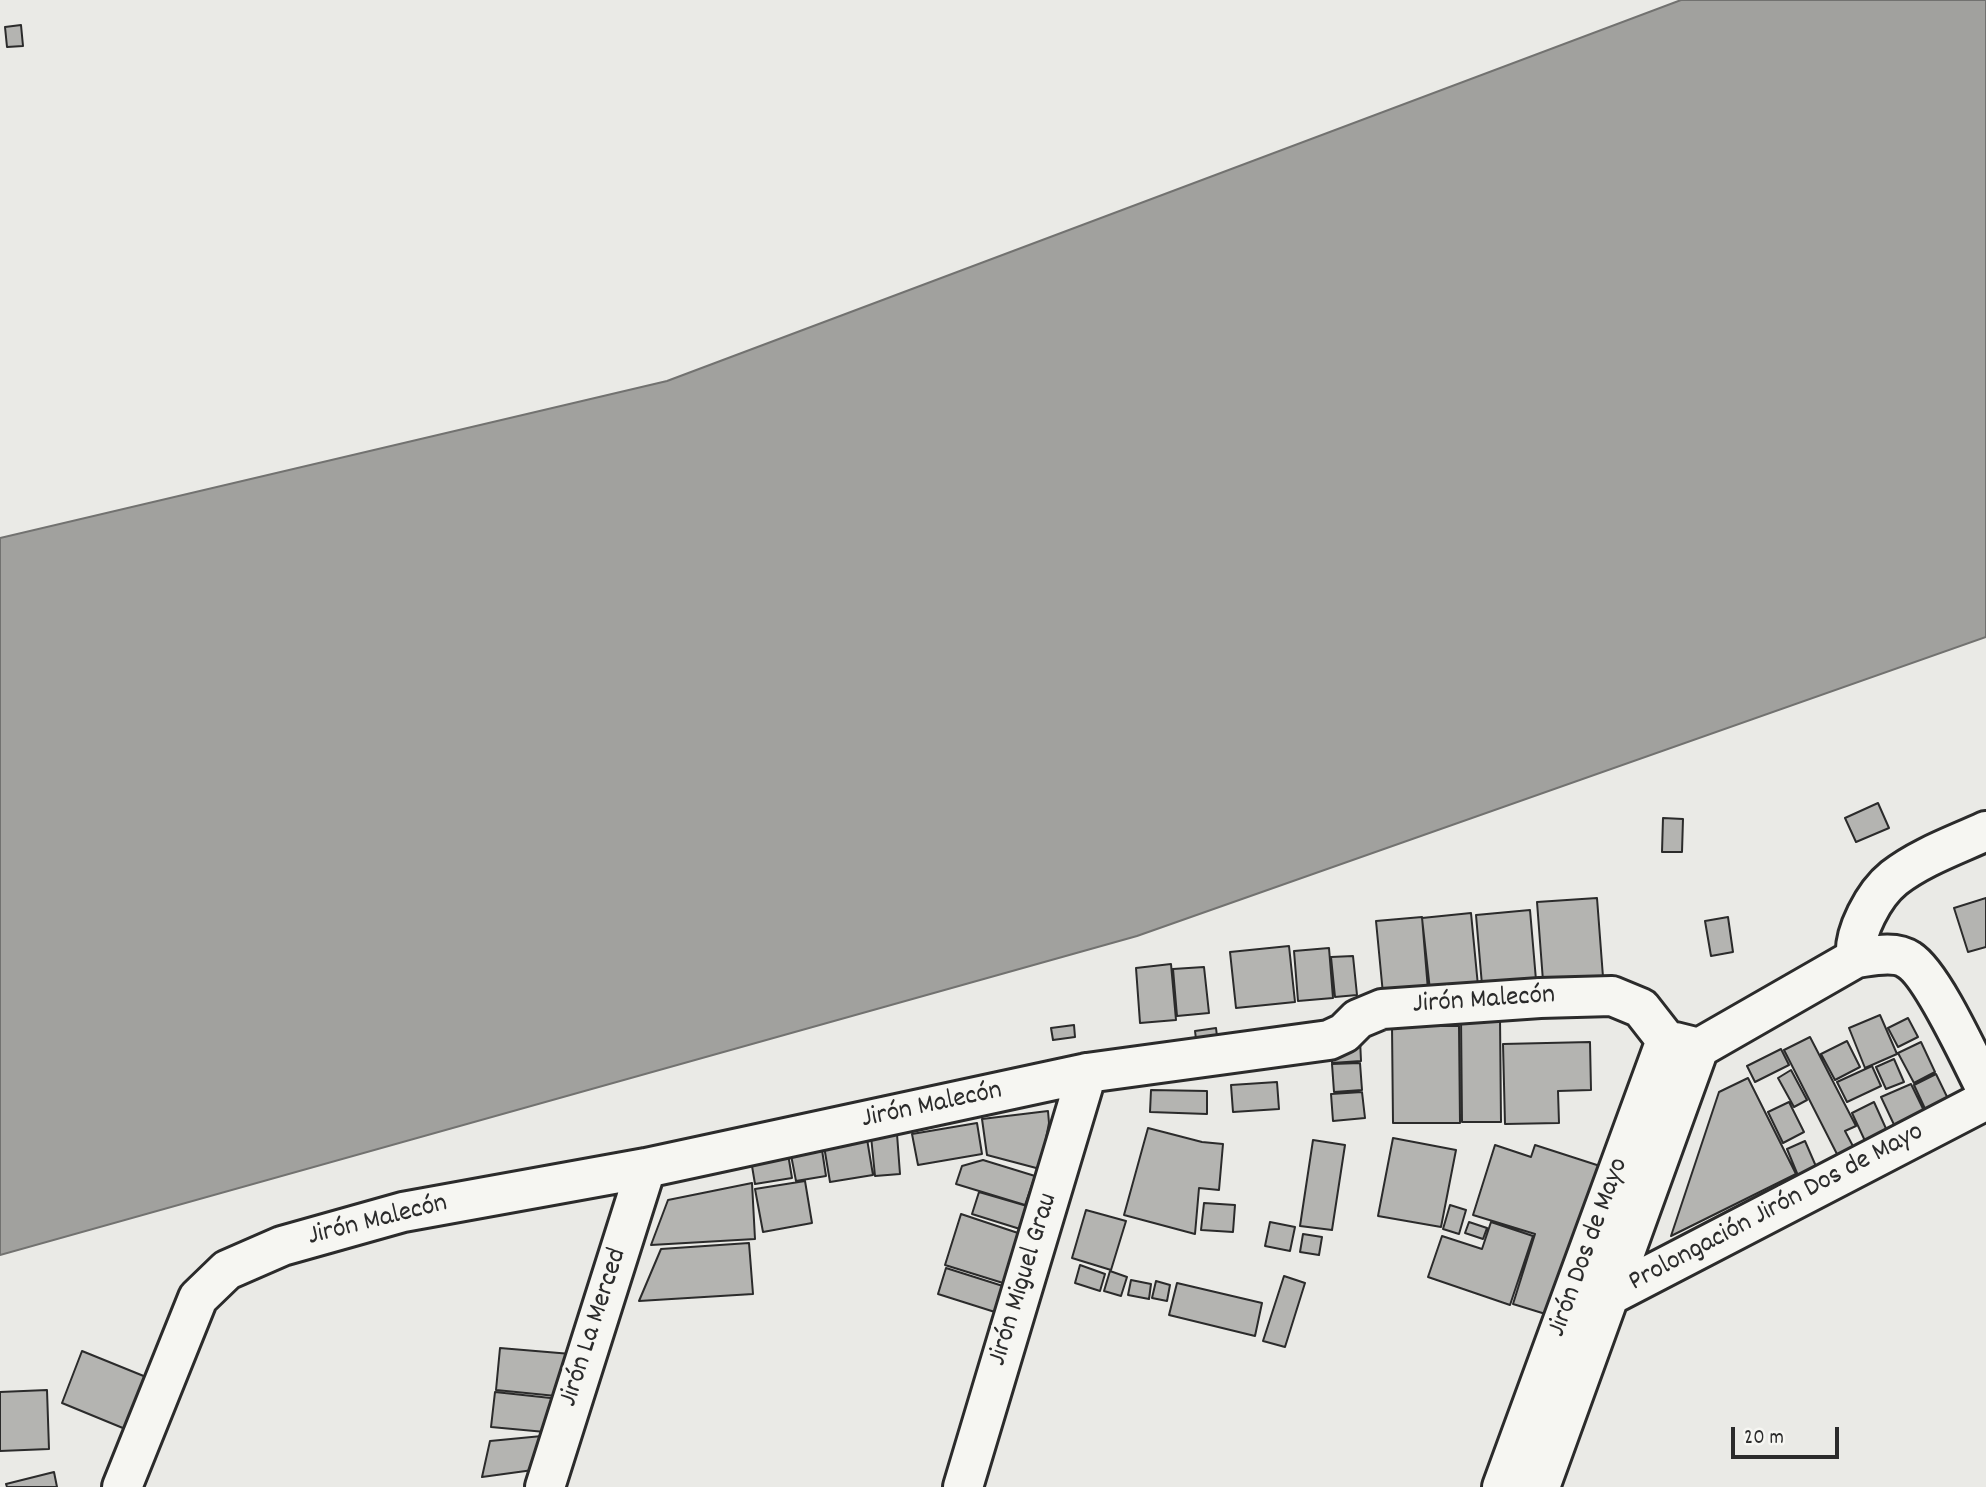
<!DOCTYPE html>
<meta charset="utf-8">
<style>
body{margin:0}
#map{position:relative;width:1986px;height:1487px;overflow:hidden;background:#eaeae6;font-family:Dekko,sans-serif}
canvas{display:block}
.scale{position:absolute;left:1731px;top:1427px;width:108px;height:32px;box-sizing:border-box;border:4px solid #2b2b2b;border-top:0;padding-left:9px;font-size:21px;line-height:24px;white-space:nowrap;color:#2b2b2b;-webkit-text-stroke:5px #f6f6f2;paint-order:stroke}
</style>
<div id="map">
<canvas width="1986" height="1487"></canvas>
<div class="scale">20 m</div>
</div>
<script>
const ctx = document.querySelector('canvas').getContext('2d');
ctx.lineJoin = 'round';
function paint(path, color) { ctx.fillStyle = color; ctx.fill(path, 'evenodd'); }
function trace(path, color, width, dash) { ctx.strokeStyle = color; ctx.lineWidth = width; ctx.lineCap = dash ? 'butt' : 'round'; ctx.setLineDash(dash || []); ctx.stroke(path); }
function drawText(font, color, halo, rows, align = 'center') {
  ctx.font = font + ' Dekko,sans-serif'; ctx.lineWidth = 6; ctx.setLineDash([]); ctx.textBaseline = 'middle'; ctx.strokeStyle = halo; ctx.fillStyle = color; for (const [text, x, y, turn = 0] of rows) {
    ctx.save(); ctx.translate(x, y); ctx.rotate((+turn || 0) * Math.PI / 180); ctx.textAlign = isNaN(turn) ? turn : align; if (halo) ctx.strokeText(text, 0, 0); ctx.fillText(text, 0, 0); ctx.restore();
  }
}
const water = new Path2D(`
 M1681 0H1986V637L1137 936 0 1255V538L667 381Z`);
const building = new Path2D(`
 M21 25 23 46 7 47 5 27Z
 M1878 803 1889 828 1856 842 1845 818Z
 M1663 818 1683 819 1682 852H1662Z
 M1597 898 1603 977 1543 981 1537 902Z
 M1986 898V947L1968 952 1954 908Z
 M1530 910 1536 980 1482 985 1476 915Z
 M1471 913 1478 986 1430 990 1422 918Z
 M1422 917 1428 990 1383 994 1376 921Z
 M1728 917 1733 952 1711 956 1705 921Z
 M1289 946 1295 1002 1236 1008 1230 952Z
 M1329 948 1333 998 1298 1001 1294 951Z
 M1353 956 1357 995 1335 997 1331 957Z
 M1171 964 1176 1020 1140 1023 1136 968Z
 M1204 967 1209 1013 1177 1016 1173 969Z
 M1880 1015 1897 1054 1865 1068 1849 1028Z
 M1461 1017 1500 1018 1501 1122H1462Z
 M1908 1018 1918 1037 1898 1047 1888 1028Z
 M1074 1025 1075 1037 1053 1040 1051 1028Z
 M1392 1026H1459L1460 1123H1393Z
 M1216 1028 1218 1044 1197 1047 1195 1031Z
 M1810 1037 1856 1126 1845 1131 1855 1150 1839 1158 1784 1050Z
 M1360 1039 1361 1061 1332 1063 1333 1044Z
 M1847 1041 1860 1067 1835 1080 1821 1054Z
 M1590 1042 1591 1090 1558 1091 1559 1123 1505 1124 1503 1044Z
 M1921 1042 1935 1072 1914 1083 1898 1053Z
 M1781 1049 1789 1065 1755 1082 1747 1066Z
 M1894 1059 1904 1082 1886 1089 1876 1067Z
 M1360 1063 1362 1090 1334 1092 1332 1064Z
 M1872 1066 1881 1086 1847 1102 1837 1082Z
 M1791 1070 1807 1100 1794 1107 1778 1078Z
 M1936 1074 1951 1105 1928 1115 1914 1085Z
 M1748 1078 1796 1174 1671 1236 1719 1092Z
 M1277 1082 1279 1109 1233 1112 1231 1085Z
 M1911 1084 1927 1117 1897 1131 1881 1097Z
 M1151 1090 1207 1091V1114L1150 1112Z
 M1362 1092 1365 1118 1333 1121 1331 1094Z
 M1789 1102 1804 1132 1783 1143 1768 1112Z
 M1874 1102 1888 1133 1866 1143 1852 1113Z
 M1048 1111 1049 1123 1040 1169 987 1155 982 1119Z
 M977 1123 982 1154 918 1165 912 1134Z
 M1148 1128 1202 1142 1223 1144 1219 1190 1199 1188 1195 1234 1124 1215Z
 M897 1134 900 1174 875 1176 871 1136Z
 M1393 1138 1456 1150 1441 1227 1378 1216Z
 M867 1139 873 1175 830 1182 824 1146Z
 M1313 1140 1345 1145 1332 1230 1300 1226Z
 M1805 1141 1818 1171 1799 1178 1787 1149Z
 M1495 1145 1531 1157 1535 1145 1600 1166 1552 1316 1513 1304 1535 1234 1473 1215Z
 M822 1150 826 1176 796 1181 791 1155Z
 M788 1154 792 1178 755 1184 751 1160Z
 M983 1160 1035 1176 1025 1205 956 1184 962 1166Z
 M805 1181 812 1223 763 1232 755 1189Z
 M752 1183 755 1239 651 1245 668 1200Z
 M979 1192 1027 1206 1020 1229 972 1214Z
 M1204 1203 1235 1205 1233 1232 1201 1230Z
 M1450 1205 1466 1210 1459 1234 1443 1229Z
 M1086 1210 1126 1221 1111 1270 1072 1258Z
 M961 1214 1018 1233 1003 1283 945 1265Z
 M1270 1222 1295 1227 1290 1251 1265 1246Z
 M1469 1222 1487 1228 1483 1239 1465 1233Z
 M1491 1222 1533 1236 1510 1305 1428 1277 1442 1236 1482 1249Z
 M1303 1234 1322 1237 1319 1255 1300 1252Z
 M749 1243 753 1294 639 1301 661 1249Z
 M1080 1265 1105 1274 1100 1291 1075 1283Z
 M946 1268 1006 1287 998 1313 938 1294Z
 M1110 1271 1127 1277 1121 1296 1104 1291Z
 M1284 1276 1305 1283 1285 1347 1263 1341Z
 M1131 1280 1151 1284 1149 1299 1128 1295Z
 M1156 1281 1170 1285 1167 1301 1152 1298Z
 M1177 1283 1262 1303 1255 1336 1169 1315Z
 M500 1348 571 1354 566 1397 496 1390Z
 M82 1351 156 1381 135 1433 62 1403Z
 M47 1390 49 1449 0 1451V1392Z
 M495 1392 560 1399 556 1433 491 1427Z
 M542 1436 533 1470 482 1477 490 1441Z
 M54 1472 57 1487H7L6 1484Z`);
const minor = new Path2D(`
 M1856 958C1853 933 1874 894 1894 878 1921 857 1956 845 1986 831
 M1675 1042 1699 1048 1856 958C1871 956 1895 950 1909 960 1933 975 1971 1060 1986 1089
 M1566 1315 1609 1296 1986 1100
 M122 1487 198 1298 227 1270 282 1246 403 1212 646 1168 1087 1073 1329 1040 1344 1033 1358 1019 1382 1009 1540 998 1612 996 1641 1008 1666 1040
 M545 1487 646 1168
 M963 1487 1087 1073
 M1502 1487 1666 1040
 M1540 1487 1699 1048`);
const streetNames = [
 ["Jirón Malecón",1484,1002,-4],
 ["Jirón Malecón",932,1107,-12],
 ["Prolongación Jirón Dos de Mayo",1777,1209,-28],
 ["Jirón Malecón",378,1222,-14],
 ["Jirón Dos de Mayo",1590,1248,-70],
 ["Jirón Miguel Grau",1025,1280,-73],
 ["Jirón La Merced",595,1328,-72]
];
paint(water, '#a1a19e');
trace(water, '#727270', 2);
paint(building, '#b4b4b1');
trace(building, '#2b2b2b', 2);
trace(minor, '#2b2b2b', 44);
trace(minor, '#f6f6f2', 38);
drawText('28px', '#2b2b2b', '#f6f6f2', streetNames);
</script>
